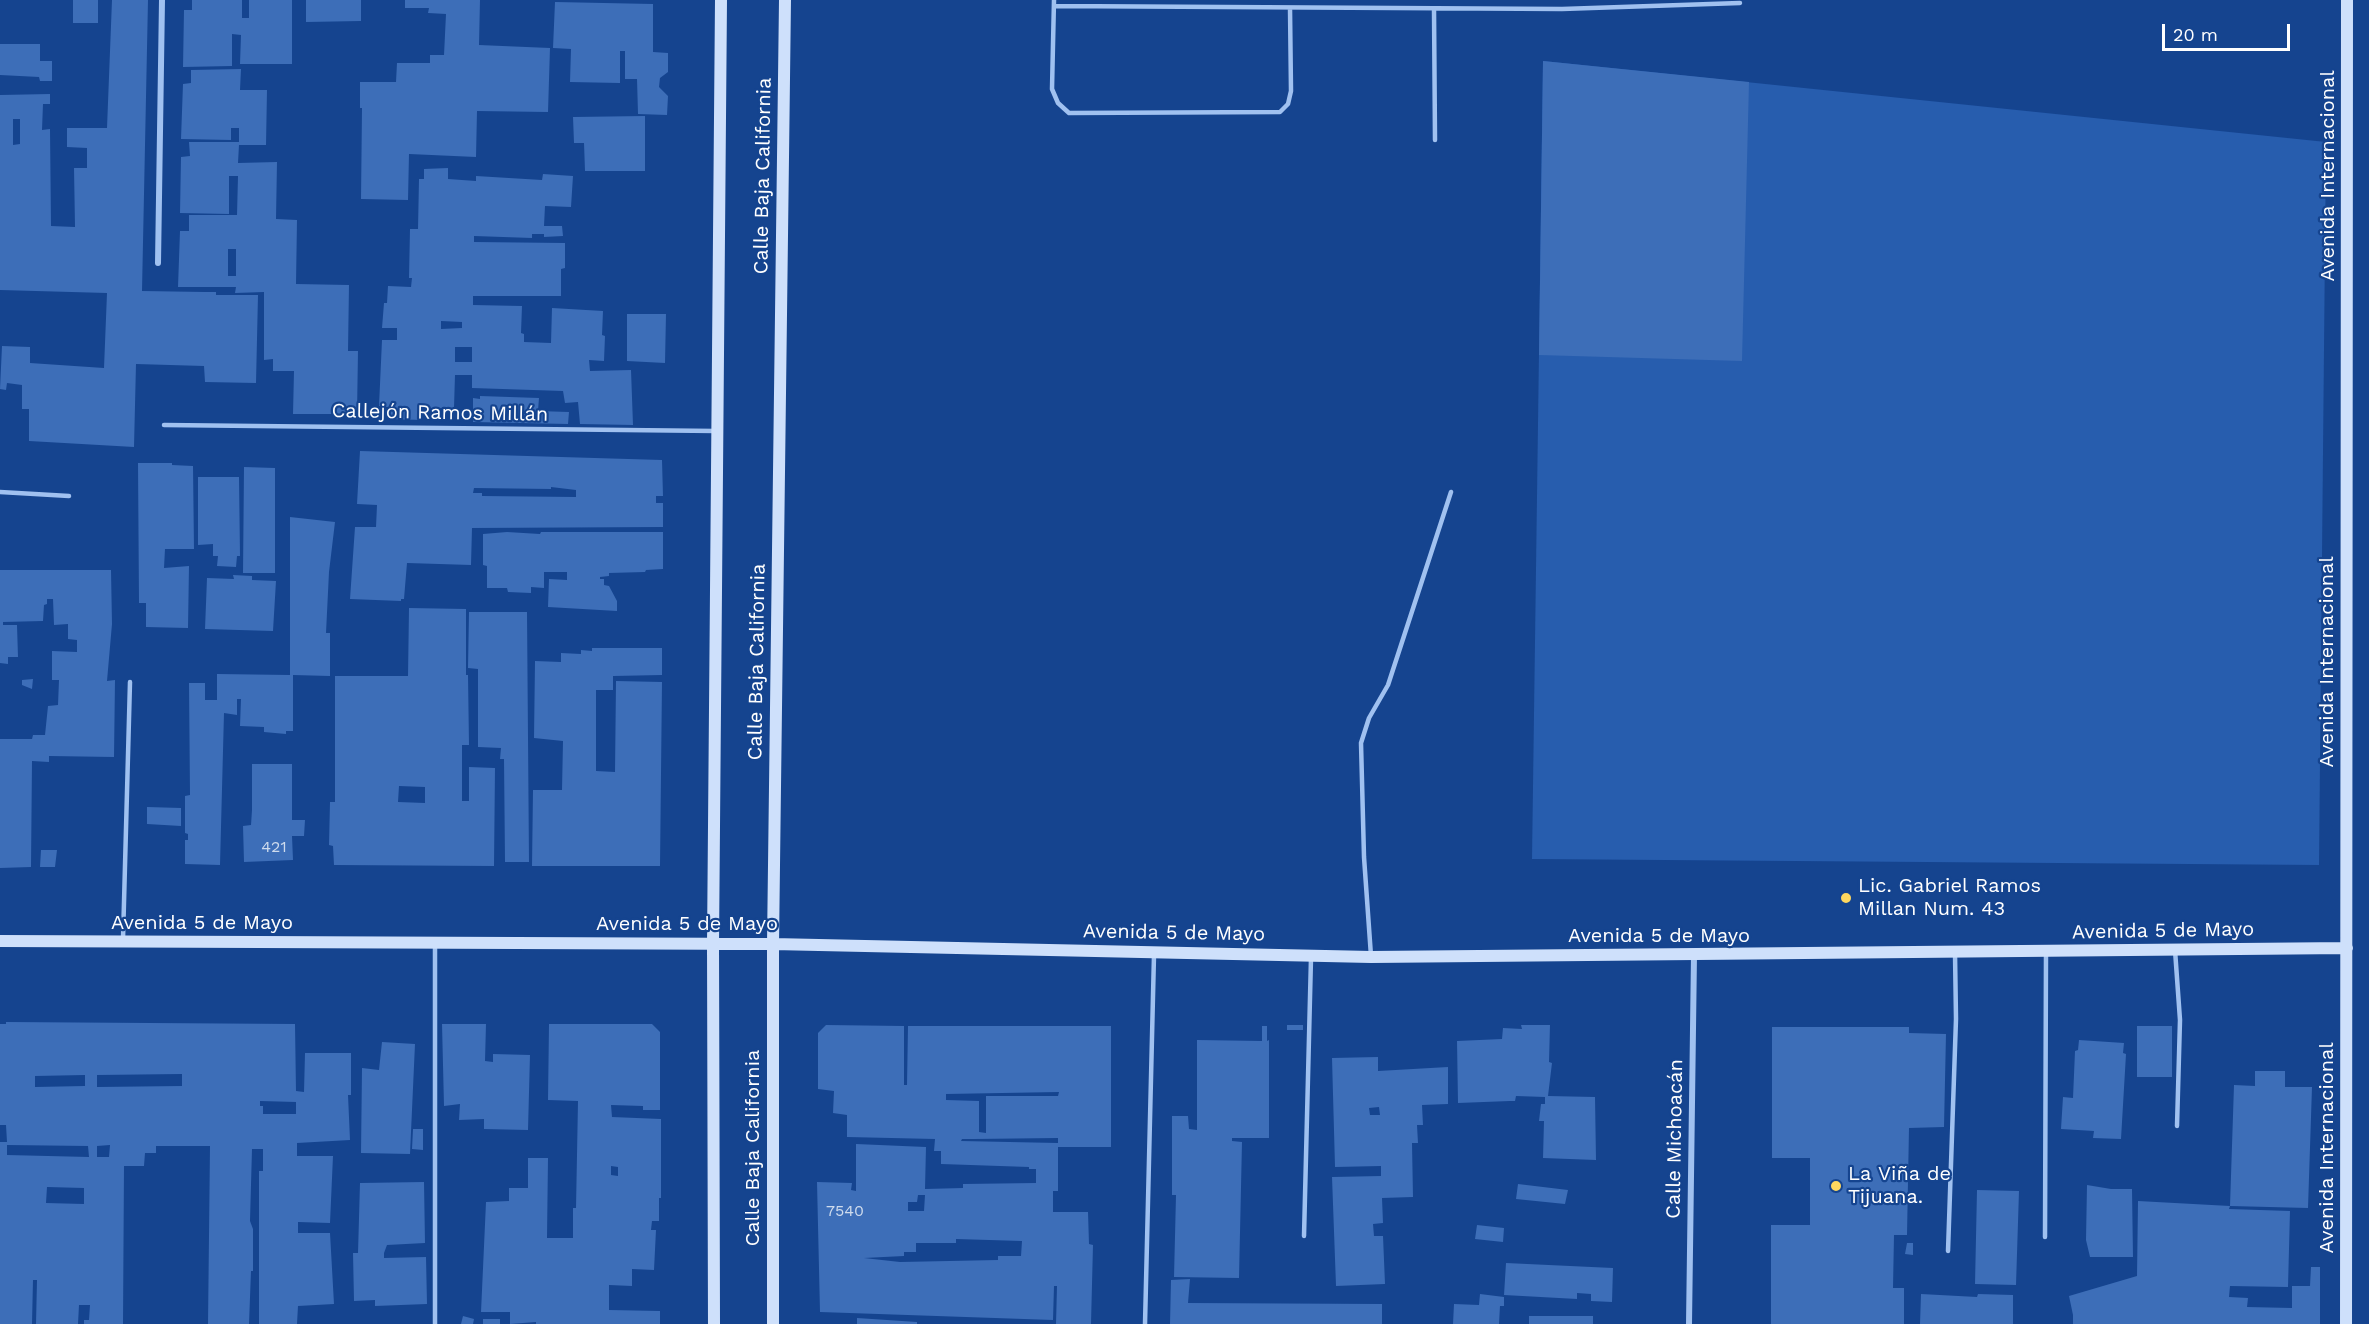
<!DOCTYPE html>
<meta charset="utf-8">
<style>
body{margin:0}
#map{position:relative;width:2369px;height:1324px;overflow:hidden;background:#15448f;font-family:"Work Sans",sans-serif}
canvas{display:block}
.scale{position:absolute;left:2162px;top:24px;width:128px;height:27px;box-sizing:border-box;border:3px solid #fff;border-top:0;padding-left:8px;font-size:18px;line-height:21px;white-space:nowrap;color:#fff;-webkit-text-stroke:4px #15448f;paint-order:stroke}
</style>
<div id="map">
<canvas width="2369" height="1324"></canvas>
<div class="scale">20 m</div>
</div>
<script>
const ctx = document.querySelector('canvas').getContext('2d');
ctx.lineJoin = 'round';
function paint(path, color) { ctx.fillStyle = color; ctx.fill(path, 'evenodd'); }
function trace(path, color, width, dash) { ctx.strokeStyle = color; ctx.lineWidth = width; ctx.lineCap = dash ? 'butt' : 'round'; ctx.setLineDash(dash || []); ctx.stroke(path); }
function drawText(font, color, halo, rows, align = 'center') {
  ctx.font = font + ' "Work Sans",sans-serif'; ctx.lineWidth = 4.5; ctx.setLineDash([]); ctx.textBaseline = 'middle'; ctx.strokeStyle = halo; ctx.fillStyle = color; for (const [text, x, y, turn = 0] of rows) {
    ctx.save(); ctx.translate(x, y); ctx.rotate((+turn || 0) * Math.PI / 180); ctx.textAlign = isNaN(turn) ? turn : align; if (halo) ctx.strokeText(text, 0, 0); ctx.fillText(text, 0, 0); ctx.restore();
  }
}
const green = new Path2D(`
 M1543 61 2326 142 2319 865 1532 859Z`);
const building = new Path2D(`
 M73 0H98V23H73Z
 M112 0H148L142 291 205 292H216V295H258L256 383 205 382 204 366 136 364 134 447 29 441V409H22V385L7 383 6 390 0 389 2 346 30 347V363L104 368 107 293 0 290V95L50 94V104H43L42 130 50 129 51 226 75 227 74 168H87V148L67 147V128H107ZM13 119H20V144L13 145Z
 M192 0H242V18H249V0H292V64H240L241 35 232 34V66L183 67 184 10H192Z
 M306 0H361V21L306 22Z
 M405 0H480L479 45 550 48 548 112 477 111 476 157 409 154 408 200 361 199 362 108H360V82H396L397 63H430V55H444L446 14 428 13 429 8H405Z
 M555 2 653 4V52L668 53V72L660 78 659 87 668 96 667 115 638 114 637 79H625V51H620V83L570 82 571 49 553 48Z
 M0 44H40V61H52V81H40L39 77 0 75Z
 M1543 61 1749 82 1742 361 1539 355Z
 M241 69 240 90H267L266 145H239L238 163 277 162 276 219 297 220 296 284 349 285 348 351H358L357 414H293L294 371H273V359L264 360V292L235 293 236 287H178L180 231H189V215H237L238 176H229V214L180 213 181 157 190 156 189 142H239V128H231V140L181 139 183 84 191 83V70ZM228 249H236V276H228Z
 M645 116V171H585L584 143H574L573 117Z
 M448 168V179L476 181V176L542 180 543 174 573 176 571 207 545 206 544 226H562L563 236 544 237V234H532V238L474 236V242L565 243V268L561 269V296H473V305L522 306 521 333 524 334V342L551 343 552 308 603 311 602 335 605 336 604 361 589 360 590 371 631 370 633 425 580 424 578 402 565 403 563 391 472 388V375H455L454 408H422V420L388 419V407L379 406 382 340H397V328H382L384 303H387L388 286 411 287 412 278H409L410 229H418L419 179H424V169ZM441 321 462 322V328L441 329ZM455 347H472V362H455Z
 M627 314H666L665 363 627 361Z
 M480 396 539 398 538 411 569 412 568 424 473 422V398L480 399Z
 M360 451 662 460 663 496H656V503H663V527L472 528 471 565 407 563 404 599H401V601L350 599 355 527H376L377 505 357 504ZM551 487 576 490V497L482 496V493H473L474 488 551 489Z
 M138 463H172V465L193 466 194 549H165L164 568 189 566 188 628 146 627V603H139Z
 M244 467 275 468V573H243Z
 M198 477H239L240 556H237L236 567 217 566 218 556H213V544L198 545Z
 M290 517 335 522 329 572 326 633H330V676L293 675V731H286V734L264 732V727L240 726 241 699H237V715L224 713 220 865 185 864V840H188V834L185 833V796L190 795 189 683H205V700H217V674L290 675Z
 M507 532 540 534 541 532H663V569L646 570 645 572 609 573V576L600 577V579H604V585L609 586 617 601V611L548 607 549 579 567 580V572H544V588L531 587V593L508 592 507 588H487V566L483 565V534Z
 M0 570H111L112 624 107 681 115 680 114 757 49 756V762L32 761 31 867 0 868V739H32L33 735H45L48 706 58 705 59 680H52V651L77 652V640L68 639V624L54 625 53 599H47V604L44 605 43 621 3 622V625H17L18 657H8V664L0 663Z
 M233 575 252 576V580L276 581 273 631 205 629 207 578 234 579Z
 M409 608 466 609V675H468L469 745H462V801H469V767L495 768 494 866 334 865 333 846 329 845 330 802H335V676H408ZM399 786 425 787V803L398 802Z
 M469 612H527L529 862H505L504 759H500L501 748 478 747V669L468 668Z
 M592 648H662V675L613 676V690H596V771L615 772 616 681 662 682 660 866H532L533 790H562L563 741 534 738 535 661 561 662V653L581 654V650L592 651Z
 M33 679 32 689 22 685V680Z
 M252 764H292V820H305L304 836H292L293 860 244 862 243 826 251 825 252 810Z
 M147 807 181 808V826L147 824Z
 M41 850H57L55 867H40Z
 M6 1022 295 1024 296 1091 304 1092 305 1053H351V1095H348L350 1140 297 1143V1156H333L330 1223 298 1222V1233H330L334 1304 298 1306 297 1324H259V1171H263V1149H252L250 1221 253 1229V1271H251L249 1324H208L210 1146H156V1153H145L144 1166H124L123 1324H84V1320H89L90 1305H79L78 1324H36L37 1280H33L32 1324H0V1142H7L6 1125H0V1024H6ZM182 1074V1086L97 1087V1075ZM85 1075V1086L35 1087V1076ZM260 1101 296 1102V1114H263V1106H260ZM7 1145 88 1146 89 1157 7 1155ZM110 1145 109 1157H97V1146ZM47 1187 84 1188V1204L46 1203Z
 M442 1024H486L485 1061 493 1062V1054L530 1055 528 1130 484 1129V1119L459 1120 460 1104 444 1106Z
 M549 1024H652L660 1032V1110H643V1106L611 1105 612 1117 661 1119V1198H659V1221H652L651 1230H656L654 1270 632 1269V1286L609 1285V1310L660 1311V1324H536V1322L510 1324V1312H481L486 1202 509 1201V1188H528V1158H548L547 1238H573V1208H576L578 1101 548 1100ZM611 1166 618 1167V1176L611 1175Z
 M826 1025 904 1026V1085H907L908 1026H1111V1147H1058V1191H1053V1212H1088L1089 1244 1093 1245 1091 1324H1056L1057 1286H1054L1053 1320 820 1312 817 1182 852 1183 851 1190 856 1191V1144L926 1147 925 1189 963 1188V1184L1036 1183V1169H1029V1167L941 1164V1151H934L935 1139 847 1137V1115L833 1113 834 1091 818 1089V1033ZM1059 1092 1058 1096H986V1133L979 1132V1101L946 1100V1094ZM1058 1138V1143L961 1141 962 1139H974ZM918 1195H925L924 1211H908V1202H917ZM956 1239 1022 1241 1021 1256H998V1260L900 1262 864 1258 904 1256V1252H916V1243H956Z
 M1287 1025H1303V1030H1287Z
 M1521 1025H1550L1549 1062 1552 1063 1548 1096 1595 1097 1596 1160 1543 1158 1544 1121H1539L1541 1104H1545V1097L1516 1096 1515 1101H1510L1458 1103 1457 1041 1502 1039 1503 1028 1522 1029Z
 M1262 1026H1267V1041L1269 1040V1138H1232V1141L1242 1142 1239 1278 1174 1277 1176 1195H1172V1116H1188L1189 1129 1197 1130V1040L1262 1041Z
 M2137 1026H2172V1077H2137Z
 M1772 1027H1909V1033L1946 1034 1944 1127 1909 1128 1907 1235H1894L1893 1288H1904V1324H1771V1225H1810V1158H1772Z
 M2079 1040 2124 1043 2123 1053 2126 1054 2121 1139 2093 1138 2094 1131 2061 1129 2063 1097 2073 1098 2075 1051 2078 1050Z
 M382 1042 415 1044 410 1154 361 1153 362 1068 379 1070Z
 M1378 1057V1071L1448 1067V1104L1422 1105 1423 1125H1417L1418 1143H1412L1413 1197 1382 1198 1383 1223 1373 1224 1374 1236H1383L1385 1284 1336 1286 1332 1177 1381 1176V1166L1335 1167 1332 1058ZM1379 1107 1380 1115H1370L1369 1108Z
 M2255 1071H2285V1087H2312L2308 1208 2230 1206 2234 1085 2255 1086Z
 M413 1129H423V1150L412 1149Z
 M424 1182 425 1243 387 1245 384 1253V1258L426 1257 427 1304 375 1306V1300L354 1301 353 1253H358L360 1183Z
 M1518 1184 1568 1190 1565 1204 1516 1199Z
 M2087 1185 2111 1189H2132L2133 1257H2090L2086 1240Z
 M1977 1190 2019 1191 2016 1285 1975 1284Z
 M2138 1201 2230 1206 2229 1209 2290 1211 2288 1287 2230 1286 2229 1297 2248 1298 2247 1307 2292 1308V1286H2310L2311 1267H2320V1324H2073V1315L2069 1296 2137 1276Z
 M1477 1225 1504 1228 1503 1242 1475 1239Z
 M1907 1243H1913V1255L1905 1254Z
 M1506 1263 1613 1268 1612 1302 1591 1301V1294L1577 1293V1299L1504 1295Z
 M1190 1279 1188 1303 1382 1304V1324H1170L1171 1280Z
 M1480 1294 1504 1297V1306H1500L1499 1324H1453L1454 1304 1479 1305Z
 M1921 1294 1977 1297 1978 1294 2013 1295V1324H1920Z
 M463 1316 474 1319 473 1324H461Z
 M1529 1316H1593V1324H1529Z
 M857 1318 917 1322V1324H857Z
 M483 1319H500V1324H483Z`);
const lane = new Path2D(`
 M1054 0 1052 89 1058 103 1069 113 1280 112 1288 104 1291 91 1290 8
 M1054 6 1562 9 1740 3
 M1434 9 1435 140
 M164 425 716 431
 M0 492 69 496
 M123 939 130 682
 M435 944V1324
 M2175 950 2180 1020 2177 1126
 M1371 956 1364 857 1361 743 1369 718 1388 685 1451 492
 M1304 1236 1311 958
 M2045 1237 2046 952
 M1948 1251 1956 1019 1955 953
 M1145 1324 1154 955`);
const street = new Path2D(`
 M158 263 162 0
 M1689 1324 1694 955`);
const secondary = new Path2D(`
 M0 941 773 944 1371 957 2347 948
 M714 1324 713 943 721 0
 M773 1324V944L785 0
 M2346 1324 2347 0`);
const markers = [
 [1846,898,6,"#ffd85f"],
 [1836,1186,6,"#ffd85f"]
];
const numberNames = [
 ["421",274,847],
 ["7540",845,1211]
];
const streetNames = [
 ["Calle Baja California",763,176,-89],
 ["Avenida Internacional",2328,176,-90],
 ["Callejón Ramos Millán",440,413,1],
 ["Calle Baja California",757,662,-89],
 ["Avenida Internacional",2327,662,-90],
 ["Avenida 5 de Mayo",202,923],
 ["Avenida 5 de Mayo",687,924],
 ["Avenida 5 de Mayo",2163,931,-1],
 ["Avenida 5 de Mayo",1174,933,1],
 ["Avenida 5 de Mayo",1659,936],
 ["Calle Michoacán",1675,1139,-89],
 ["Calle Baja California",753,1148,-90],
 ["Avenida Internacional",2327,1148,-90]
];
const poiNames = [
 ["Lic. Gabriel Ramos",1858,886],
 ["Millan Num. 43",1858,909],
 ["La Viña de",1848,1174],
 ["Tijuana.",1848,1197]
];
paint(green, '#275dae');
paint(building, '#3d6eb8');
trace(lane, '#a0c1f0', 4.5);
trace(street, '#a0c1f0', 6);
trace(secondary, '#cee0fb', 12);
for (const [x, y, r, color] of markers) { const dot = new Path2D(); dot.arc(x, y, r, 0, 2 * Math.PI); ctx.fillStyle = color; ctx.fill(dot); trace(dot, '#15448f', 2); }
drawText('16px', '#cedbed', null, numberNames);
drawText('20px', '#fff', '#15448f', streetNames);
drawText('20px', '#fff', '#15448f', poiNames, 'left');
</script>
